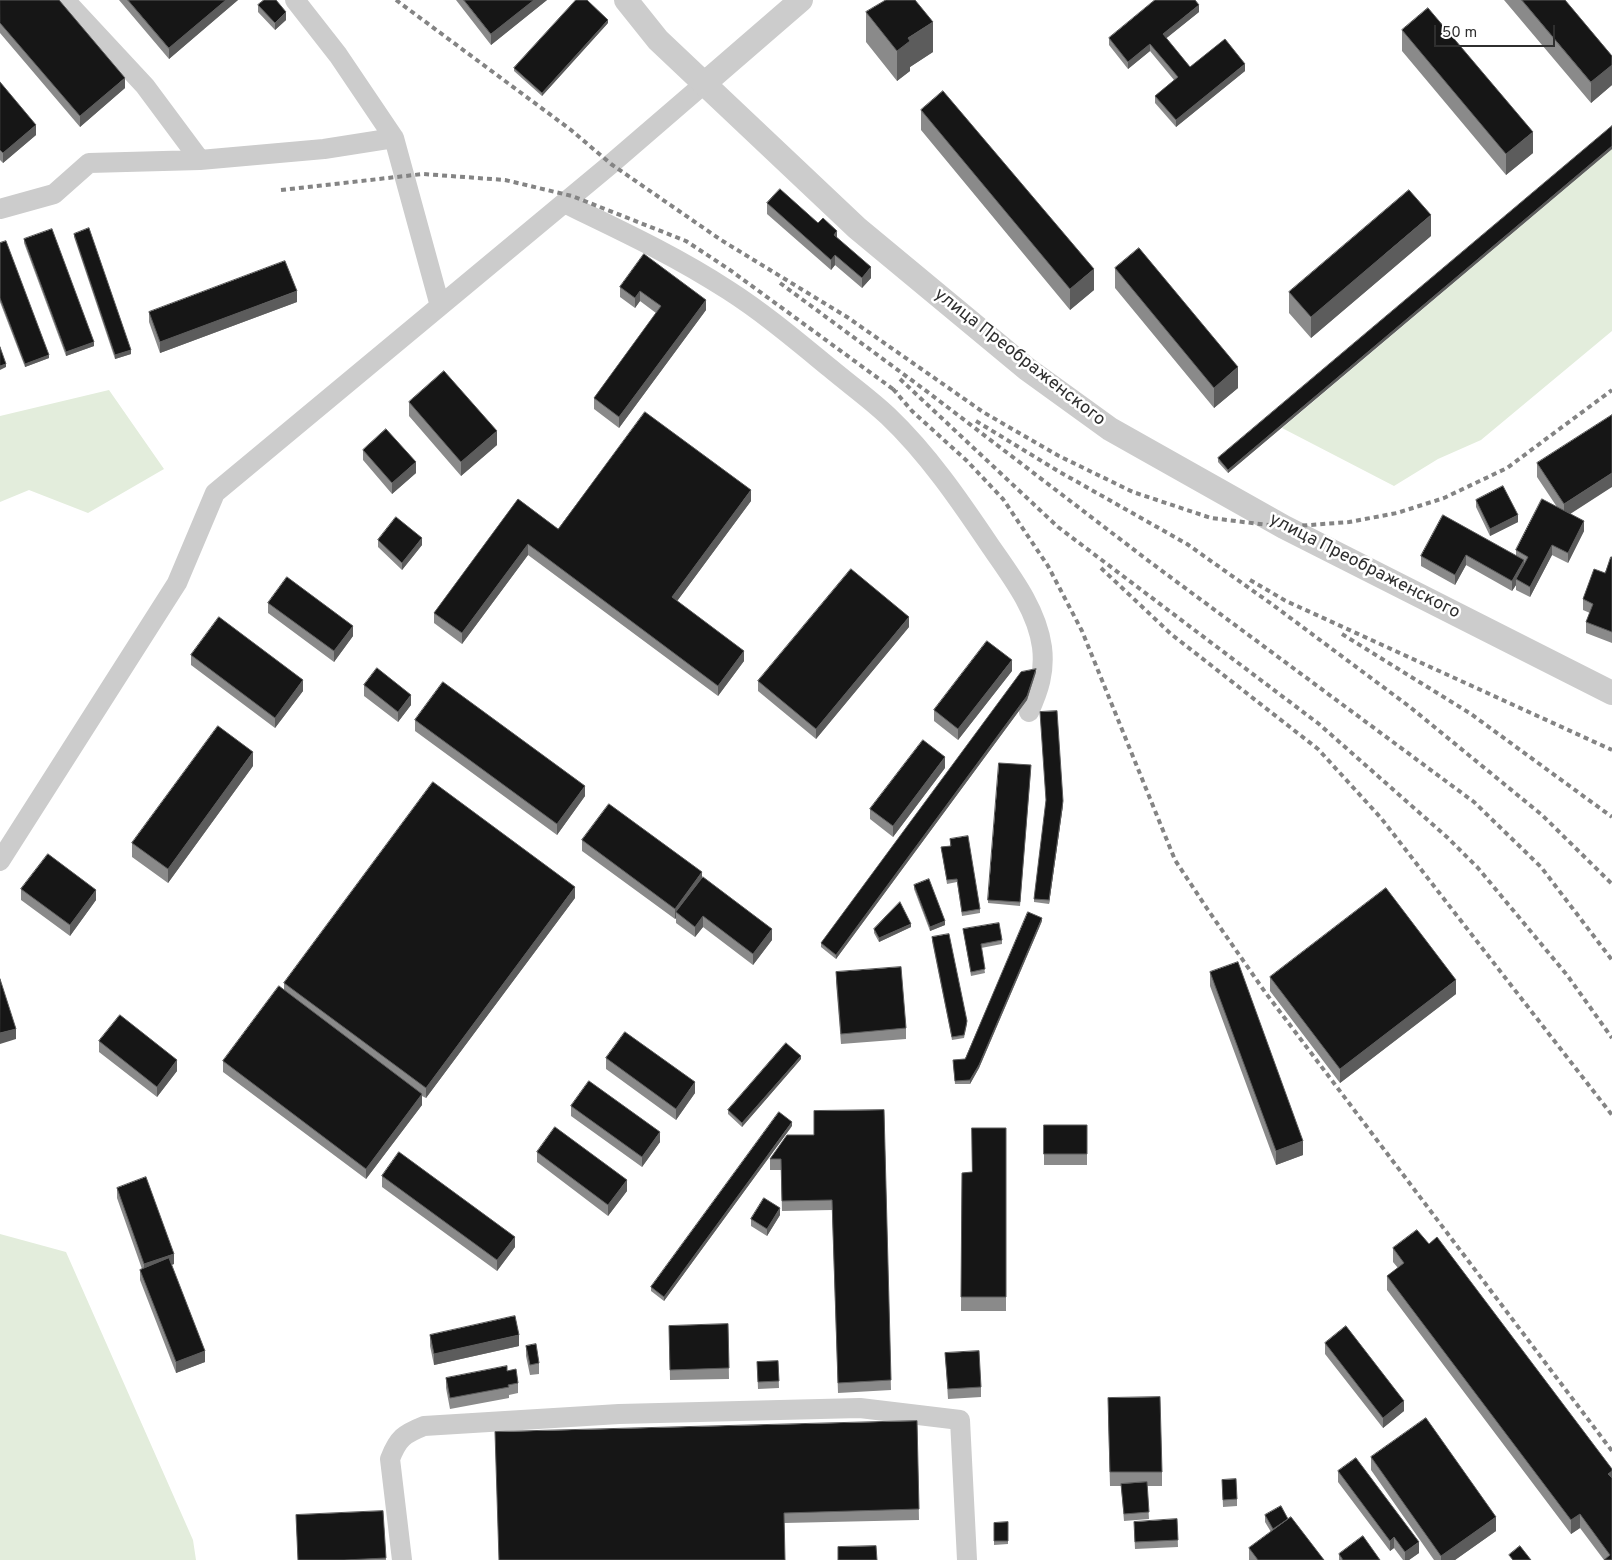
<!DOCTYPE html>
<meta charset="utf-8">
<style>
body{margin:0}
#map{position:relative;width:1612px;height:1560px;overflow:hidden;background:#fff;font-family:Overpass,sans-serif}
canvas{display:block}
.scale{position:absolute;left:1434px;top:25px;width:121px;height:22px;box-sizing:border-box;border:2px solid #2f2f2f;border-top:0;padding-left:6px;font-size:15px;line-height:18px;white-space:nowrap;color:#2f2f2f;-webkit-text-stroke:4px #fff;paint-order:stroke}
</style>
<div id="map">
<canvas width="1612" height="1560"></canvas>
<div class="scale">50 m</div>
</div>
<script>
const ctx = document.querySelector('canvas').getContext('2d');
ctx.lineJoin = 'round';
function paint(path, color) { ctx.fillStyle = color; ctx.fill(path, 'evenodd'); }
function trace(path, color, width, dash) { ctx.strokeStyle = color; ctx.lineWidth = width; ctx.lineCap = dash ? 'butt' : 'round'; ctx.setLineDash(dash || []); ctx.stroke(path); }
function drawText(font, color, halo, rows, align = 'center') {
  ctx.font = font + ' Overpass,sans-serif'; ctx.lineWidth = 5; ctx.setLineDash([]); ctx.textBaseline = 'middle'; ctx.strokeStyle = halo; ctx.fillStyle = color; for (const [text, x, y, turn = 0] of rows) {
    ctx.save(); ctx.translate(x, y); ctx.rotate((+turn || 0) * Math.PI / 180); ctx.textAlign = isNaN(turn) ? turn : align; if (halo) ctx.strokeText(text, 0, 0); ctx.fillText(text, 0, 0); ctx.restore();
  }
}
const green = new Path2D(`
 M1612 149V331L1481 440 1438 459 1394 486 1282 428Z
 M109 390 164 469 88 513 29 490 0 502V416Z
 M0 1234 66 1252 193 1540 196 1560H0Z`);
const minor = new Path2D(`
 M65 0 145 86 200 160 324 149 394 138 440 306
 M295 0 338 55 394 138
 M564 203C620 230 676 256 728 290 764 313 797 341 830 368 849 384 870 399 888 416 928 454 960 501 991 547 1012 577 1037 610 1042 647 1045 672 1039 690 1029 712
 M0 209 54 194 89 163 200 160
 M0 861 177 583 215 493 611 164 705 83
 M402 1560 390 1459C398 1438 404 1434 424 1426L619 1414 860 1408 960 1420 967 1560`);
const tertiary = new Path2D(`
 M626 0 658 40 857 228 1027 369 1110 429 1284 527 1612 693
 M705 83 801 0`);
const rail = new Path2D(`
 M396 0 571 130 611 164 721 240 847 317 983 412 1059 456 1133 492 1211 518 1284 527 1349 522 1397 513 1444 498 1507 468 1612 390
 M281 190 423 174 505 180 572 196 686 241 730 270 897 392
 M780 283 929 393 1150 562 1474 802 1541 867 1612 960
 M900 379 1058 527 1319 724 1448 838 1478 868 1567 975 1612 1038
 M893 389 912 411 967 461 1003 499 1048 566 1082 631 1175 860 1208 910 1265 992 1612 1451
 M976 421 1058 471 1187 544 1273 605 1410 707 1542 815 1612 884
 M1101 568 1171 634 1318 749 1381 818 1612 1115
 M1250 580 1286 601 1612 750
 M1342 634 1471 714 1612 817`);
const wall = new Path2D(`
 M0 0 125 88 80 127 0 33Z
 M119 0H238L169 59Z
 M456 0H547L491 45Z
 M1504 0H1565L1612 56V85L1591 103Z
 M258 5 286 20 275 30 258 12Z
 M866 12 933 52 910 67V71L897 81 866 42Z
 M1199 12 1166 38 1190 67 1245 71 1176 127 1155 103V96L1174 80 1150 51 1128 69 1109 45V38Z
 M608 23 542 96 514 71V68Z
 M1402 30 1533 153 1506 175 1402 51Z
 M0 82 36 135 3 163 0 160Z
 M921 110 1094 290 1070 310 921 130Z
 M1612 126V149L1228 473 1218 462V458Z
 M767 203 818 223 871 278 862 288 835 265 831 270 767 214Z
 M74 234 131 354 115 359 74 237Z
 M1431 236 1311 338 1289 313V292Z
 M24 239 94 346 66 356 24 243Z
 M0 243 49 358 25 367 0 302Z
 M644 254 706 310 619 428 594 409V398L656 313 640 301 635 308 620 297V287Z
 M1115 268 1238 388 1214 408 1115 288Z
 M297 302 160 353 149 322V312Z
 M409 402 497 445 461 476 409 416Z
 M363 450 416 473 392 494 363 460Z
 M1537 463 1571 514 1584 531 1568 563 1552 555 1530 597 1516 590V585L1512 591 1466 565 1455 585 1421 566V556L1516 555V550L1557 507 1537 477Z
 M518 499 558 529 751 501 677 601 744 661 718 696 528 555 462 644 434 623V613Z
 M1476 500 1518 522 1490 536 1476 507Z
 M378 540 422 545 402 570 378 547Z
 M1612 557V643L1586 633V622L1590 613 1583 610V599L1605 573Z
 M268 603 353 636 334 662 268 613Z
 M909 627 816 739 758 691V681Z
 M191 655 303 691 275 728 191 665Z
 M1012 671 958 740 934 721V710Z
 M1036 672 1027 700 836 959 821 947V943Z
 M364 685 411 705 398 722 364 696Z
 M415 720 585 796 557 835 415 731Z
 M253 766 168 883 132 857V843Z
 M945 768 893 837 870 819V809Z
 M1031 769 1020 906 988 903V900Z
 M1063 805 1049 904 1034 902V899Z
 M950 839 980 909V913L962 916 957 882 947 884 941 847 950 846Z
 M582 840 702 879 772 940 753 965 703 927 695 937 676 923V918L675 919 582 851Z
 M914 885 945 925 930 931 914 889Z
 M21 889 96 900 70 936 21 900Z
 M575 898 426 1098 422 1096V1105L366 1179 223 1072V1061L284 990V983Z
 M1042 921 979 1068 970 1084H955L953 1063 965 1059Z
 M911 927 879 942 874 933V929Z
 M963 929 1002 940V944L981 948 985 973 971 976Z
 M932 937 967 1024 964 1038 952 1040 932 941Z
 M836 972 906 1028V1039L841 1044 836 982Z
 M1210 972 1303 1155 1276 1165 1210 986Z
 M1270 977 1456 994 1340 1083 1270 991Z
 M99 1041 177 1071 157 1097 99 1052Z
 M606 1058 695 1093 676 1120 606 1069Z
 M801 1059 742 1127 728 1114V1110Z
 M571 1106 660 1142 642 1167 571 1116Z
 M884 1110 891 1390 838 1393 832 1210 782 1211 781 1170H770V1159L814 1135Z
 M1044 1125H1087V1165H1044Z
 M792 1126 664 1301 651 1291V1287Z
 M1006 1128V1311H961L962 1173 972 1172Z
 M537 1152 627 1191 608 1216 537 1162Z
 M382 1176 515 1247 497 1271 382 1187Z
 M117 1188 174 1264 171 1265 205 1362 176 1373 140 1280V1270L142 1269 117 1198Z
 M780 1215 767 1236 751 1226V1219Z
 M1429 1244 1612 1469V1560H1604L1580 1528 1571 1534 1387 1290V1276L1398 1268 1393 1262V1248Z
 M728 1324 729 1379 670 1380 669 1326Z
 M430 1335 519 1346 434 1365 430 1346Z
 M1325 1343 1404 1411 1383 1428 1325 1354Z
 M526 1346 539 1363V1374L530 1375 526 1356Z
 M945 1353 981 1387V1397L948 1399Z
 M778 1361 779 1388 758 1389 757 1362Z
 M507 1371 518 1383V1393L509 1395V1398L450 1409 446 1388V1378Z
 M1108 1412 1162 1472V1486H1147L1149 1519 1124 1521 1121 1486H1110Z
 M917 1421 919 1520 784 1523 499 1560Z
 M1371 1457 1496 1531 1455 1560H1434L1371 1470Z
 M1338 1471 1419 1553 1409 1560H1403L1394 1548 1390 1551 1338 1482Z
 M1222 1480 1237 1499V1506L1223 1507Z
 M383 1511 386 1560H298L296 1515Z
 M1265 1515 1288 1519 1324 1560H1249V1548L1271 1532 1265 1522Z
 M1177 1519 1178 1547 1135 1549 1134 1529Z
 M1008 1522V1544L994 1545V1523Z
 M1339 1554 1380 1560H1339Z`);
const shadedWall = new Path2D(`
 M226 0H238L169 59V48Z
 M534 0H547L491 45V34Z
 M1199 5V12L1163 41V34Z
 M286 12V20L275 30V23Z
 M608 20V23L542 96V93Z
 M933 22V52L910 67V71L897 81V51L908 38Z
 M1150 44V51L1128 69V62Z
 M1245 64V71L1176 127V120Z
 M1612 65V85L1591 103V82Z
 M125 78V88L80 127V116Z
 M36 125V135L3 163V153Z
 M1533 132V153L1506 175V154Z
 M1612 146V149L1228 473V470Z
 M1431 215V236L1311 338V317Z
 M837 231V241L834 235Z
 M835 255V265L831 270V260Z
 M871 267V278L862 288V278Z
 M1094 269V290L1070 310V289Z
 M297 291V302L160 353V342Z
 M640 291V301L635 308V298Z
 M706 300V310L619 428V417Z
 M94 342V346L66 356V352Z
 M131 350V354L115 359V355Z
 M49 355V358L25 367V364Z
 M6 364V367L0 370V366Z
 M1238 367V388L1214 408V388Z
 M497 431V445L461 476V462Z
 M416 462V473L392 494V483Z
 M1612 473V487L1564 518V504Z
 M751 490V501L672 608V597Z
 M1518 515V522L1490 536V529Z
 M1584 521V531L1568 563V553Z
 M422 538V545L402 570V563Z
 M528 544V555L462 644V633Z
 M1552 545V555L1530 597V587Z
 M1466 555V565L1455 585V575Z
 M1524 560V570L1516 579V585L1512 591V581Z
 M909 617V627L816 739V729Z
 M353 626V636L334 662V651Z
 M744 651V661L718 696V686Z
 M1012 660V671L958 740V729Z
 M1036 669V672L1027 700 836 959V955Z
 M303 680V691L275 728V718Z
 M411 695V705L398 722V712Z
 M253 752V766L168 883V869Z
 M945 757V768L893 837V826Z
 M585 786V796L557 835V824Z
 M1063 801V805L1049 904V900Z
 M702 872V883L676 912V918L675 919V909Z
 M575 887V898L426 1098V1088Z
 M96 890V900L70 936V925Z
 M703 916V927L695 937V927Z
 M1042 918V921L979 1068 970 1084V1080Z
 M945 921V925L930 931V927Z
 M911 924V927L879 942V938Z
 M772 929V940L753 965V954Z
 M1456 980V994L1340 1083V1069Z
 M16 1029V1039L0 1044V1033Z
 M801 1056V1059L742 1127V1123Z
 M177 1060V1071L157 1097V1087Z
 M695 1082V1093L676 1120V1109Z
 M422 1094V1105L366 1179V1169Z
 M792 1122V1126L664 1301V1297Z
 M660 1132V1142L642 1167V1157Z
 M1303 1141V1155L1276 1165V1151Z
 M627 1180V1191L608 1216V1205Z
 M780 1208V1215L767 1236V1229Z
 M515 1237V1247L497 1271V1260Z
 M174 1254V1264L144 1275V1264Z
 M519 1335V1346L434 1365V1354Z
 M205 1351V1362L176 1373V1362Z
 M1404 1401V1411L1383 1428V1418Z
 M1612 1471V1485L1608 1474Z
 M1580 1514V1528L1571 1534V1520Z
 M1496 1517V1531L1455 1560H1441V1556Z
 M1394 1537V1548L1390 1551V1541Z
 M1419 1542V1553L1409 1560H1405V1552Z`);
const building = new Path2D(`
 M0 0H59L125 78 80 116 0 23Z
 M128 0H226L169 48Z
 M264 0H276L286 12 275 23 258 5Z
 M464 0H534L491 34Z
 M576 0H587L608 20 542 93 514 68Z
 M886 0H915L933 22 908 38 910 41 897 51 866 12Z
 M1155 0H1195L1199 5 1163 34 1190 67 1225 39 1245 64 1176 120 1155 96 1178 77 1150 44 1128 62 1109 38Z
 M1522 0H1565L1612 56V65L1591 82Z
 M1428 8 1533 132 1506 154 1402 30Z
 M0 82 36 125 3 153 0 150Z
 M943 91 1094 269 1070 289 921 110Z
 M1612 126V146L1228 470 1218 458Z
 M780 189 818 223 823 218 837 231 834 235 871 267 862 278 835 255 831 260 767 203Z
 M1409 190 1431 215 1311 317 1289 292Z
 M89 228 131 350 115 355 74 234Z
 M52 229 94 342 66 352 24 239Z
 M6 241 49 355 25 364 0 298V243Z
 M1139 248 1238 367 1214 388 1115 268Z
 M644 254 706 300 619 417 594 398 661 306 640 291 635 298 620 287Z
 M285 261 297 291 160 342 149 312Z
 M0 347 6 364 0 366Z
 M444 371 497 431 461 462 409 402Z
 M645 412 751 490 672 597 744 651 718 686 528 544 462 633 434 613 518 499 558 529Z
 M1612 415V473L1564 504 1537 463Z
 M386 429 416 462 392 483 363 450Z
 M1503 486 1518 515 1490 529 1476 500Z
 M1542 499 1584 521 1568 553 1552 545 1530 587 1516 579 1528 557 1516 550Z
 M1443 515 1524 560 1512 581 1466 555 1455 575 1421 556Z
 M396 517 422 538 402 563 378 540Z
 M1611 557H1612V632L1586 622 1593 604 1583 599 1594 569 1605 573Z
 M851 569 909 617 816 729 758 681Z
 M287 577 353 626 334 651 268 603Z
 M219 617 303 680 275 718 191 655Z
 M987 641 1012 660 958 729 934 710Z
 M377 668 411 695 398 712 364 685Z
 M1036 669 1027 696 836 955 821 943 1021 672Z
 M443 682 585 786 557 824 415 720Z
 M1057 711 1063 801 1049 900 1034 899 1046 800 1040 712Z
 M218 726 253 752 168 869 132 843Z
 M923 740 945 757 893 826 870 809Z
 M999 763 1031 765 1020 902 988 900Z
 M433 782 575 887 426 1088 284 983Z
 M609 804 702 872 675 909 582 840Z
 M968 836 980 909 962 912 957 879 947 880 941 847 951 846 950 839Z
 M48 854 96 890 70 925 21 889Z
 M703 877 772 929 753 954 703 916 695 927 676 912Z
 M929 879 945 921 930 927 914 885Z
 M1386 888 1456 980 1340 1069 1270 977Z
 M900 902 911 924 879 938 874 929Z
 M1028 912 1042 918 979 1065 970 1080 955 1081 953 1060 965 1059Z
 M999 923 1002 940 981 944 985 969 971 972 963 929Z
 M949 934 967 1021 964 1035 952 1037 932 937Z
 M1238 962 1303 1141 1276 1151 1210 972Z
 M901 967 906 1028 841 1034 836 972Z
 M0 979 16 1029 0 1033Z
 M279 986 422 1094 366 1169 223 1061Z
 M120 1015 177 1060 157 1087 99 1041Z
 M625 1032 695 1082 676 1109 606 1058Z
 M786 1043 801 1056 742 1123 728 1110Z
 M589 1081 660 1132 642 1157 571 1106Z
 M884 1110 891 1380 838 1383 832 1200 782 1201 781 1159H770L787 1135H814V1111Z
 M779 1112 792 1122 664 1297 651 1287Z
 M1044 1125H1087V1154H1044Z
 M555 1127 627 1180 608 1205 537 1152Z
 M972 1128H1006V1297H961L962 1173 972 1172Z
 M399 1152 515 1237 497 1260 382 1176Z
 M146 1177 174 1254 144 1264 117 1188Z
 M764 1198 780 1208 767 1229 751 1219Z
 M1417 1230 1429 1244 1437 1237 1612 1469V1471L1608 1474 1612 1478V1560H1604L1610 1555 1580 1514 1571 1520 1387 1276 1404 1263 1393 1248Z
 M169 1258 205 1351 176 1362 140 1270Z
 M515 1316 519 1335 434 1354 430 1335Z
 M728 1324 729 1368 670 1370 669 1326Z
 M1346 1326 1404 1401 1383 1418 1325 1343Z
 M536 1344 539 1363 530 1365 526 1346Z
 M979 1351 981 1387 948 1389 945 1353Z
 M778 1361 779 1381 758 1382 757 1362Z
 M507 1366V1371L516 1369 518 1383 508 1385 509 1387 450 1398 446 1378Z
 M1160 1397 1162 1472H1110L1108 1398Z
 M1426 1418 1496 1517 1441 1556 1371 1457Z
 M917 1421 919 1509 784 1513 785 1560H499L495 1432Z
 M1356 1458 1419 1542 1405 1552 1394 1537 1390 1541 1338 1471Z
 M1236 1479 1237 1499 1223 1500 1222 1480Z
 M1147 1482 1149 1512 1124 1514 1121 1484Z
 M1281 1506 1288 1519 1273 1529 1265 1515Z
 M383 1511 386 1558 344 1560H298L296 1515Z
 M1291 1517 1324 1560H1258L1249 1548Z
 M1177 1519 1178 1540 1135 1542 1134 1522Z
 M1008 1522V1541H994V1523Z
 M1363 1536 1380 1560H1343L1339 1554Z
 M876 1546 877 1560H838V1547Z
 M1520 1546 1531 1560H1513L1509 1555Z`);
const streetNames = [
 ["улица Преображенского",1019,358,38],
 ["улица Преображенского",1364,567,27]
];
paint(green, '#e3eddc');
trace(minor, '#ccc', 20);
trace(tertiary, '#ccc', 24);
trace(rail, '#848484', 4, [5, 4]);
paint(wall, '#8a8a8a');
paint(shadedWall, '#5c5c5c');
paint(building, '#161616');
trace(building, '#5c5c5c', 1);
drawText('18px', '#2f2f2f', '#fff', streetNames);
</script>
